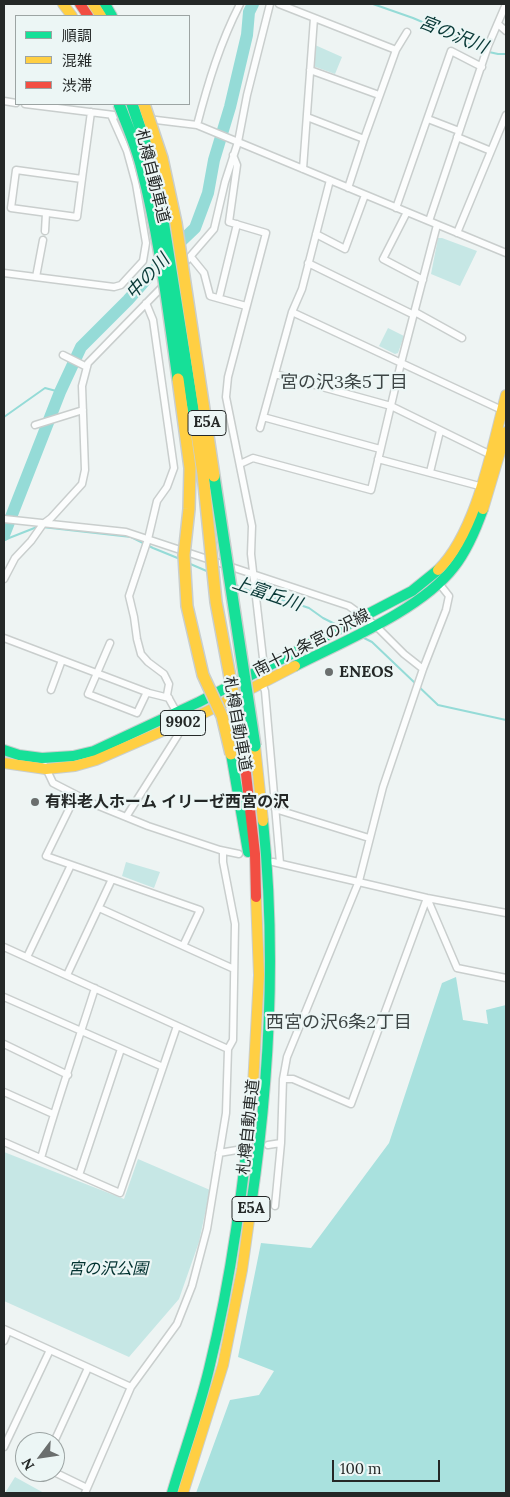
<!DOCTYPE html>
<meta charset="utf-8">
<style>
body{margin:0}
#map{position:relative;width:510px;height:1497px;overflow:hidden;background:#eef4f3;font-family:Lora,"Noto Sans JP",serif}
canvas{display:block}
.frame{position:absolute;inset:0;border:5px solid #242827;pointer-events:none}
.legend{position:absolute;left:15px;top:15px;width:175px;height:90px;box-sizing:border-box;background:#ecf6f5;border:1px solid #9ca4a3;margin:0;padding:6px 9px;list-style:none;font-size:15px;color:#242827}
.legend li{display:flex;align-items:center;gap:10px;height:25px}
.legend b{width:25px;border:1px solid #9ca4a3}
.north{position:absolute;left:15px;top:1432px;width:50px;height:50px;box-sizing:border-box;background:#ecf6f5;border:1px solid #9ca4a3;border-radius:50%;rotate:239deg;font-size:14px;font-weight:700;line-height:20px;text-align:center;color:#242827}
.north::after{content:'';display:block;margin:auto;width:18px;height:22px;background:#6b6f6e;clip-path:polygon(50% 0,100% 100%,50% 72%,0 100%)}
.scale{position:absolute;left:332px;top:1460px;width:108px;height:22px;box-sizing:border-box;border:2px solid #242827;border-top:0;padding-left:6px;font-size:15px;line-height:18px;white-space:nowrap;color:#242827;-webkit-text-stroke:4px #ecf6f5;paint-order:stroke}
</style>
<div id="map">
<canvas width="510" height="1497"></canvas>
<div class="frame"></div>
<ul class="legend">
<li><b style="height:6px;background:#16e098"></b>順調</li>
<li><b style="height:6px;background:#ffcf43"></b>混雑</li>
<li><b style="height:6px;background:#f24e42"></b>渋滞</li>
</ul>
<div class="north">N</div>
<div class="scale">100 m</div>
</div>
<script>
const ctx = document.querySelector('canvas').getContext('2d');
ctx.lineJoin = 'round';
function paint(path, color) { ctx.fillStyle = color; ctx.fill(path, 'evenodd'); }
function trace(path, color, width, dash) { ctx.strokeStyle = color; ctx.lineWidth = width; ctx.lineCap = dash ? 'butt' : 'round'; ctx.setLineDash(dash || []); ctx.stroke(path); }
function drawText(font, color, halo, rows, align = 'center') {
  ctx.font = font + ' Lora,"Noto Sans JP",serif'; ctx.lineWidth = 4.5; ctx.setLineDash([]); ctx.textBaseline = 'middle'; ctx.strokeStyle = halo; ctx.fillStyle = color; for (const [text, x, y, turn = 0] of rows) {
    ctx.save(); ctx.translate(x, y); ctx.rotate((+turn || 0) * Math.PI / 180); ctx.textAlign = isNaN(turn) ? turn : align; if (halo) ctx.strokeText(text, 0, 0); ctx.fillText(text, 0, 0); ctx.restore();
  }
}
const green = new Path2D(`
 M315 45 342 57 335 74 313 66Z
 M438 238H442L477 251 460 286 431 274Z
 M388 328 404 336 398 353 395 354 379 346Z
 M126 862 160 872 154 888 122 876Z
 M4 1152 124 1199 138 1159 210 1190 199 1242 179 1299 129 1357 4 1301Z
 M15 1477 44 1493H5Z`);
const forest = new Path2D(`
 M456 977 463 1020 488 1024 486 1010 506 1005V1493H196L230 1400 259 1395 274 1371 238 1357 261 1243 311 1248 389 1143 442 983Z`);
const stream = new Path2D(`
 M373 4 413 18 455 36 476 48 484 51
 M489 52 498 54H506
 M4 417 45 388 60 392
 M42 527 131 537 153 548 180 559
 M4 540 37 527
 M188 563 209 572
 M236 585 259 595 291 602 309 608 323 618 337 625
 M362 637 372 642 438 705 506 720`);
const river = new Path2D(`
 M4 535 60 392 81 347 128 300 172 250 195 228 208 193 214 160 230 107 247 35 249 12 253 4`);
const street = new Path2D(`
 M279 4 396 50
 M498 24 506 31
 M310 70 379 95
 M4 101 16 103
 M25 104 138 118
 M307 117 364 139
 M148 119 197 125 506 253
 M428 119 459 131
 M197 125C208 83 220 43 240 4
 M457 137 491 151
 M233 155 237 165 229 222 266 233 228 377 226 397 252 526 251 554 264 667
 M303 169 314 18
 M82 179 16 170 11 208 77 217 83 171 91 112
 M348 188 364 139 396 50 407 32
 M396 208 451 51 482 67
 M407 212 383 259 423 280
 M429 221 488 46 506 4
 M45 231 46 213
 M457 233 506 115
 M316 234 345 249 365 195
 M191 257 204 273 210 296 246 306
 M308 263 414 315
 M182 266 214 229 225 182 238 142 247 95 270 4
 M4 273 114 287 121 285 143 261 146 243 136 184 127 151 111 115
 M36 277 43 240
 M219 298 237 224
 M146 303 153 320 174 468 167 487 157 501 148 539 129 596 134 617 137 639 141 654 148 662 164 674 169 684 167 695 177 713
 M292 312 504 411
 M415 312 462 338
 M63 355 87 367
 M275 374 391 406 493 456
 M263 417 380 449
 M35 425 83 410
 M260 428 292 312 302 289 330 180
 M378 459 483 487
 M240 464 253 458 371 490 401 363 437 225
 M430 472 440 431
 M4 519 126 532 349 606 375 625 404 654 423 669
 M4 579 15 558 31 541 43 524 51 518 82 484 85 470 82 386 88 363 165 284
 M4 638 149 693 169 698
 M110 643 88 694 137 713 147 692
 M262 683 265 691 280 863
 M51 690 62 660
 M45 766 53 783 94 804 148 826 220 850 239 854
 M76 795 46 856 200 910 183 946
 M275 809 369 838
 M126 817 178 735 180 724
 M273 862 427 898 506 913
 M427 898 457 968 506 978
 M99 908 234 969
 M4 947 228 1049
 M27 957 71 865
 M67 975 112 879
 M4 997 163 1067
 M4 1044 68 1075
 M283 1079H293L351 1104 427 898
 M4 1092 53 1114
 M4 1142 120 1193 177 1026
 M268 1145 281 1143
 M219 1153 237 1150
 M41 1158C57 1101 77 1045 95 988
 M79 1175 121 1049
 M275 1206 281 1143 283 1079 287 1057 359 881 383 787 423 669 446 610 449 596 438 582
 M4 1329 131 1387
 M4 1341 8 1331
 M54 1442 88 1368
 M4 1447 50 1350
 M54 1472 87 1488
 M85 1493 131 1387 177 1324 192 1286 207 1229 226 1113 228 1049 233 1040 235 924 223 862V851`);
const fast = new Path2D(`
 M105 4 112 16
 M295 666C344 641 421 610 454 567 468 549 476 529 483 509
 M4 750 19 755 42 758 73 756 94 751 199 702 412 591 438 570
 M231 754 248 852
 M251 1206C270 1079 276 949 263 821
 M172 1493C184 1452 199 1411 209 1369 232 1276 244 1181 253 1086`);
const slow = new Path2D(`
 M63 4 72 16
 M93 4 101 16
 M483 509 506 432
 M438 570C477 532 492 447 506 395
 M255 746 263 821
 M4 763 46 769 75 766 96 760 204 713 295 666
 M253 1086 259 975 256 897
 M183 1493 223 1365 242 1270 251 1206`);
const jam = new Path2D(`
 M80 4 88 16
 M243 747 255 854 256 897`);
const fastBridge = new Path2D(`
 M119 104C127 125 137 147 142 169 160 237 168 309 178 379
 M132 104 148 151 158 189 196 427
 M214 476 255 746`);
const slowBridge = new Path2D(`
 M144 104 162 158 176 223 214 476
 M178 379 190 468 189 509 184 555 187 606 203 675 222 716 231 754
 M196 427 203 474 216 602 243 747`);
const markers = [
 [329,672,5,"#6b6f6e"],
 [35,802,5,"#6b6f6e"]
];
const shields = [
 [207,423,38],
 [183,723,45],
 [251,1209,38]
];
const shieldNames = [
 ["E5A",207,423],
 ["9902",183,723],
 ["E5A",251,1209]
];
const streetNames = [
 ["札樽自動車道",152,176,76],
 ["南十九条宮の沢線",312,643,-27],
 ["札樽自動車道",237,724,80],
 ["札樽自動車道",249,1127,-84]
];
const poiNames = [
 ["ENEOS",339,672],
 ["有料老人ホーム イリーゼ西宮の沢",45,802]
];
const parkNames = [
 ["宮の沢公園",108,1269]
];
const waterNames = [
 ["宮の沢川",453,35,22],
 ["中の川",148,277,-47],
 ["上富丘川",267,594,19]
];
const neighbourhoodNames = [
 ["宮の沢3条5丁目",344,383],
 ["西宮の沢6条2丁目",339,1023]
];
paint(green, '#c6e7e5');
paint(forest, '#a9e1de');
trace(stream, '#95dbd7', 2);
trace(river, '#95dbd7', 12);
trace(street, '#c9cecd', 9);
trace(fast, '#c9cecd', 12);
trace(slow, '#c9cecd', 12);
trace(jam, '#c9cecd', 12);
trace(street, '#fcfdfd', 6);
trace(fast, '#16e098', 10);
trace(slow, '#ffcf43', 10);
trace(jam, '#f24e42', 10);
trace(fastBridge, '#c9cecd', 14, []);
trace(slowBridge, '#c9cecd', 14, []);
trace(fastBridge, '#16e098', 11);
trace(slowBridge, '#ffcf43', 11);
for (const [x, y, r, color] of markers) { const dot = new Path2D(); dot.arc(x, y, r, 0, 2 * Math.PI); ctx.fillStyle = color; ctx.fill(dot); trace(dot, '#ecf6f5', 2); }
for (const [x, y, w] of shields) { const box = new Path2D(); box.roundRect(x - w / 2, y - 12.5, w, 25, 4); ctx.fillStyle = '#ecf6f5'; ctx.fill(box); trace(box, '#242827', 1); }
drawText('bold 15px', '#242827', null, shieldNames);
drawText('16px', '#242827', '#ecf6f5', streetNames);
drawText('bold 16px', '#242827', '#ecf6f5', poiNames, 'left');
drawText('italic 16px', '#00312f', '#ecf6f5', parkNames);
drawText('italic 18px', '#093937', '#ecf6f5', waterNames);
drawText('18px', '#3d4545', '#ecf6f5', neighbourhoodNames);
</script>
